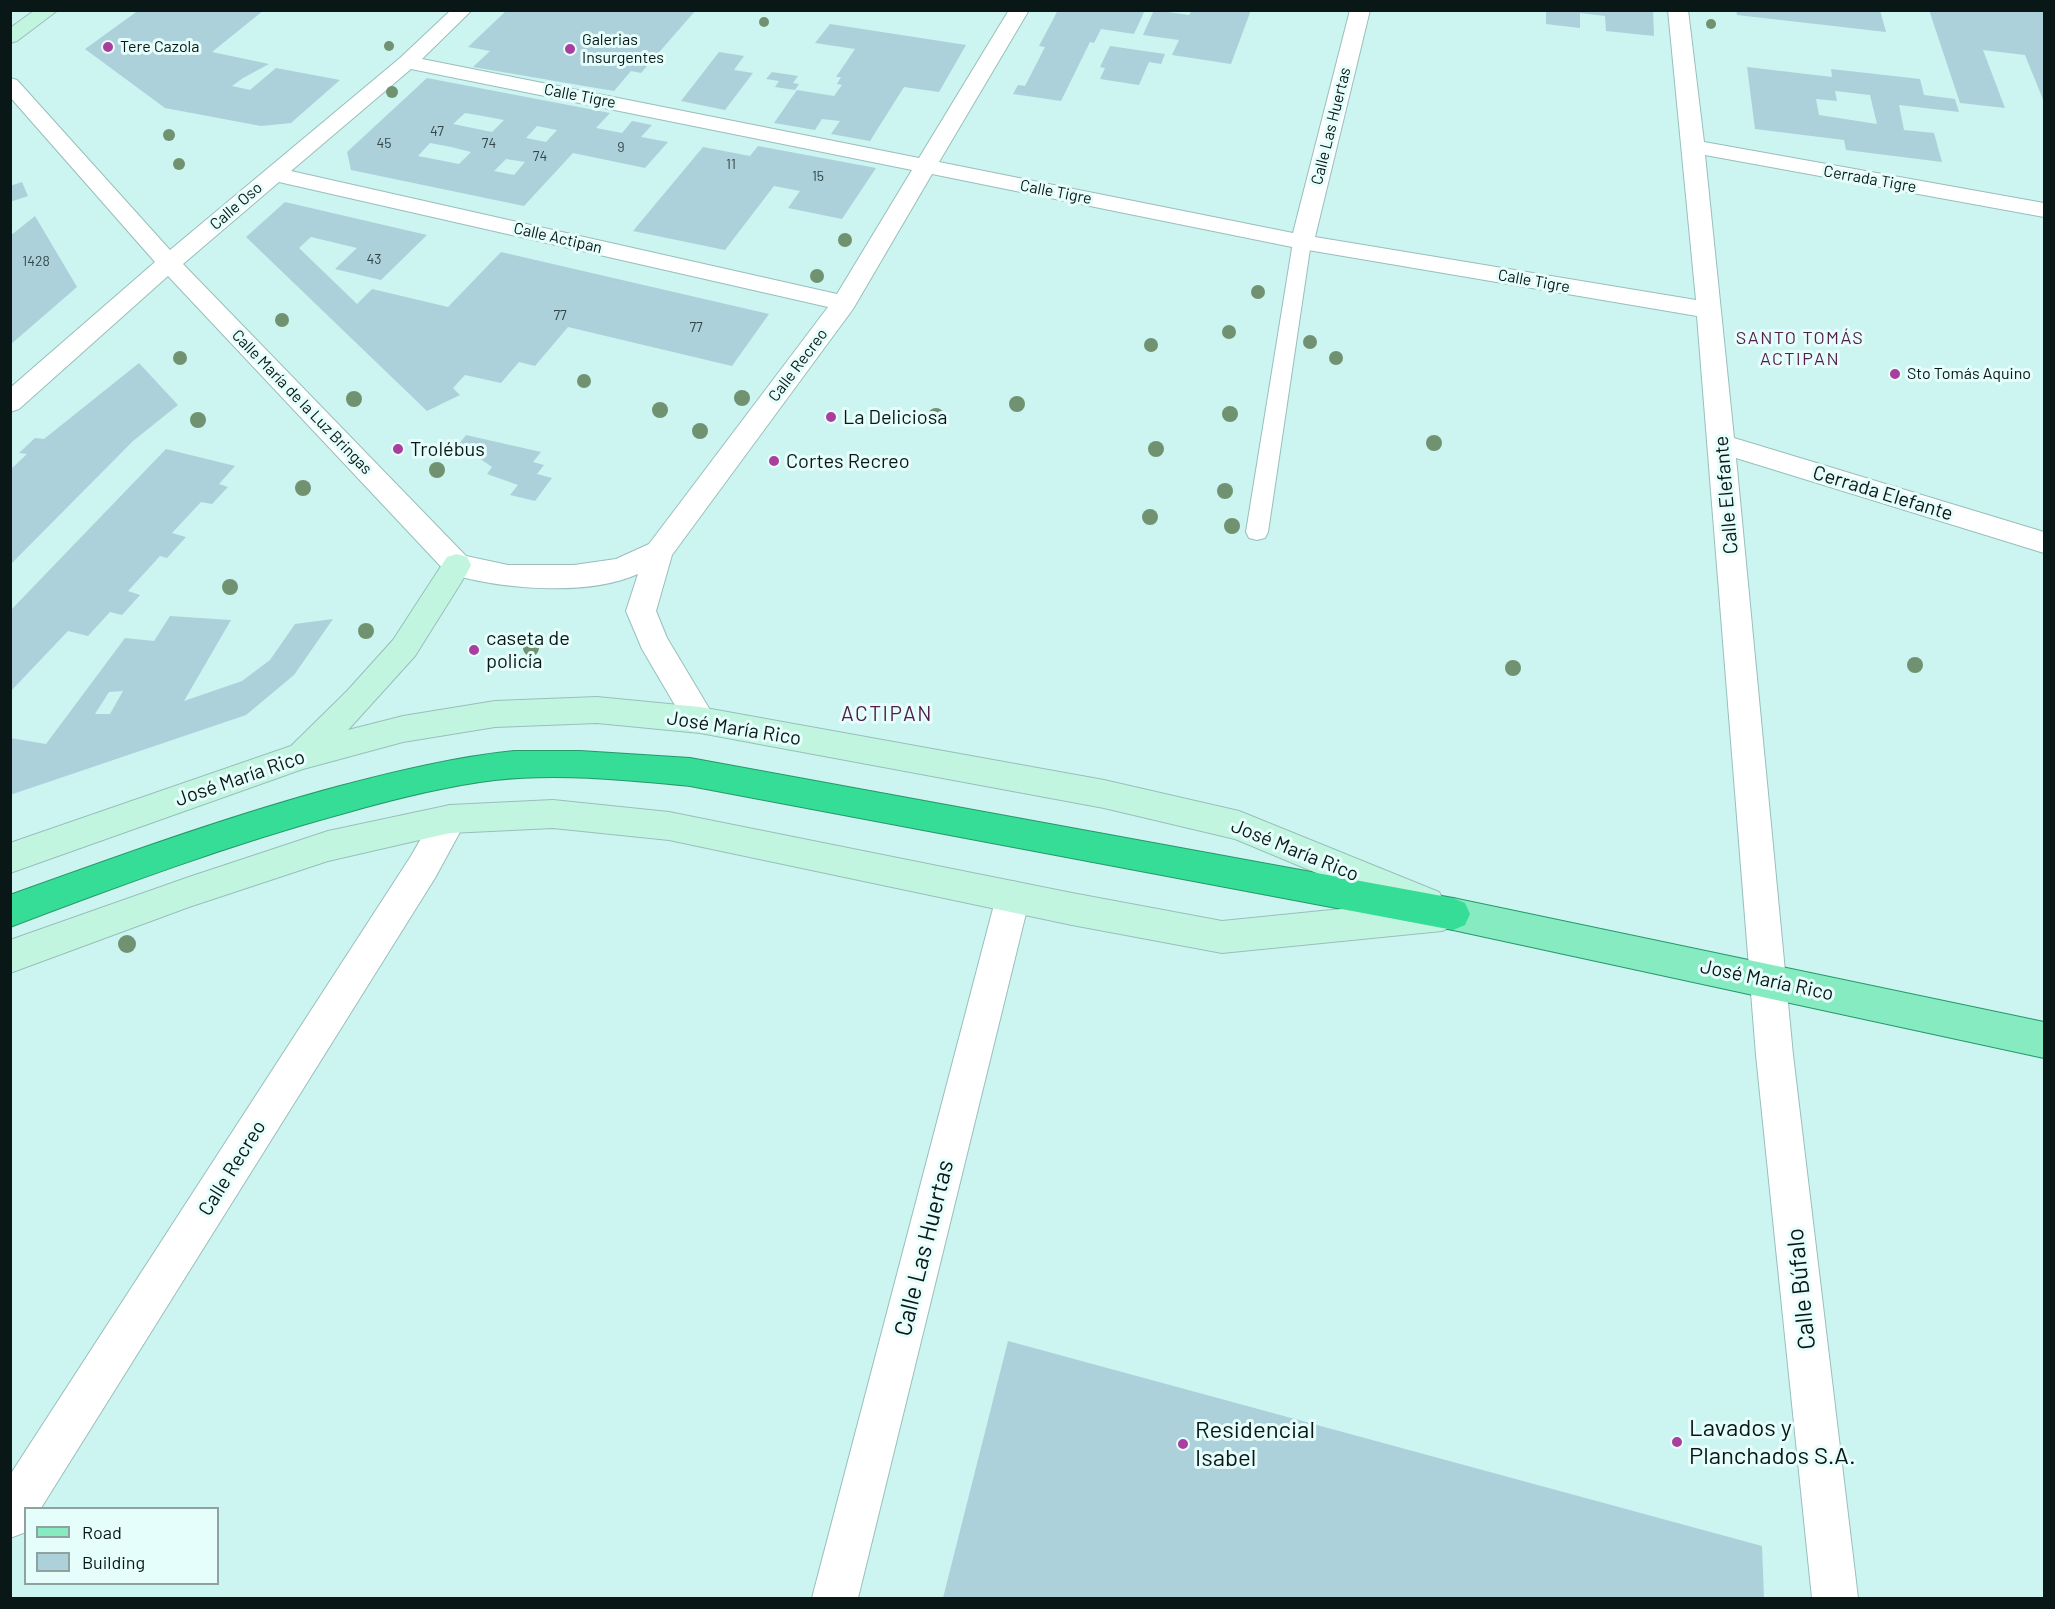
<!DOCTYPE html>
<meta charset="utf-8">
<style>
body{margin:0}
#map{position:relative;width:2055px;height:1609px;overflow:hidden;background:#ccf4f0;font-family:Barlow,sans-serif}
canvas{display:block}
.frame{position:absolute;inset:0;border:12px solid #091817;pointer-events:none}
.legend{position:absolute;left:24px;top:1507px;width:195px;height:78px;box-sizing:border-box;background:#e6fefb;border:2px solid #8ea2a0;margin:0;padding:8px 10px;list-style:none;font-size:18px;color:#091817}
.legend li{display:flex;align-items:center;gap:12px;height:30px}
.legend b{width:30px;border:2px solid #8ea2a0}
</style>
<div id="map">
<canvas width="2055" height="1609"></canvas>
<div class="frame"></div>
<ul class="legend">
<li><b style="height:8px;background:#86ebc1"></b>Road</li>
<li><b style="height:16px;background:#acd1db"></b>Building</li>
</ul>
</div>
<script>
const ctx = document.querySelector('canvas').getContext('2d');
ctx.lineJoin = 'round';
function paint(path, color) { ctx.fillStyle = color; ctx.fill(path, 'evenodd'); }
function trace(path, color, width, dash) { ctx.strokeStyle = color; ctx.lineWidth = width; ctx.lineCap = dash ? 'butt' : 'round'; ctx.setLineDash(dash || []); ctx.stroke(path); }
function drawText(font, color, halo, rows, align = 'center') {
  ctx.font = font + ' Barlow,sans-serif'; ctx.lineWidth = 6; ctx.setLineDash([]); ctx.textBaseline = 'middle'; ctx.strokeStyle = halo; ctx.fillStyle = color; for (const [text, x, y, turn = 0] of rows) {
    ctx.save(); ctx.translate(x, y); ctx.rotate((+turn || 0) * Math.PI / 180); ctx.textAlign = isNaN(turn) ? turn : align; if (halo) ctx.strokeText(text, 0, 0); ctx.fillText(text, 0, 0); ctx.restore();
  }
}
const building = new Path2D(`
 M139 10H264L212 52 269 64 243 78 232 86 250 90 276 68 340 80 291 123 261 126 165 108 85 49Z
 M507 10H696L641 73 631 71 614 91 473 67 490 51 468 47Z
 M1058 10H1145L1134 34 1101 29 1094 43 1090 42 1061 101 1013 94 1018 85 1025 86 1045 47 1039 46Z
 M1154 10 1189 15 1192 10H1251L1231 64 1172 55 1179 40 1143 35Z
 M1546 10H1653L1654 36 1606 31 1605 16 1580 13V28L1546 24Z
 M1736 10H1880L1886 32 1737 15Z
 M1929 10H2044V102L2025 55 1983 50 2005 108 1960 103Z
 M830 24 966 45 939 92 904 87 870 141 831 134 840 121 822 119 815 130 774 123 797 90 834 96 842 85 837 84 841 77H836L855 49 815 43Z
 M1110 46 1165 54 1161 64 1149 62 1139 85 1100 79 1105 68 1100 67Z
 M719 52 744 56 734 70 753 73 725 110 681 101Z
 M1747 67 1832 77 1831 69 1920 79 1924 95 1955 99 1959 112 1899 105 1904 130 1934 133 1942 162 1846 150 1844 140 1755 129ZM1835 91 1870 95 1877 124 1819 115 1816 99 1837 101Z
 M772 72 798 76 793 83 799 84 795 90 775 87 779 81 766 79Z
 M427 78 610 113 596 128 622 133 632 121 652 125 641 137 668 142 645 168 573 153 524 206 351 170 347 152ZM465 113 483 116 504 120 492 132 453 124ZM537 126 557 130 546 142 526 138ZM430 143 451 147 471 152 459 164 418 156ZM506 159 525 162 514 175 494 171Z
 M758 146 876 168 842 219 788 208 800 191 774 186 725 250 633 231 703 147 750 156Z
 M22 182 28 196 10 202V186Z
 M285 202 427 235 381 280 335 269 357 248 311 237 299 248 357 304 372 289 448 307 501 252 769 314 732 366 568 327 535 366 519 362 501 383 465 375 453 388 460 395 427 411 246 237Z
 M35 216 77 287 10 345V236Z
 M139 363 178 405 133 441 10 565V470L27 454 19 453 35 438 44 439Z
 M466 435 541 452 533 462 544 465 537 474 552 478 535 501 510 495 518 485 487 474 492 467 459 444Z
 M166 449 235 466 219 484 228 487 212 504 201 502 172 533 186 537 167 558 160 556 128 591 140 595 122 615 110 612 88 636 68 631 10 692V611Z
 M170 616 231 620 184 701 242 681 270 660 295 624 333 619 294 675 246 715 10 795V738L46 744 125 638 154 641ZM123 691 110 714H95L109 692Z
 M1008 1341 1762 1546 1764 1598H943Z`);
const lane = new Path2D(`
 M1302 236 1308 238 1311 242 1268 532 1265 538 1257 540 1249 538 1246 532 1293 242 1296 238Z`);
const street = new Path2D(`
 M451 10H472L422 59 919 158 1009 10H1029L939 162 1293 233 1350 10H1370L1315 237 1696 300 1668 10H1688L1704 142 2044 203V217L1705 155 1734 438 2044 532V553L1736 458 1793 1055 1858 1598H1812L1756 1055 1697 316 1302 249 932 174 853 309 672 555 656 611 667 638 716 720 711 729 700 733 689 729 642 649 626 611 638 574C587 597 499 589 447 573L168 276 19 409 10 412V388L155 262 10 97V78L17 80 170 250 400 58ZM411 69 912 170 837 294 291 171ZM279 182 828 307 649 544 616 559 574 565H508L466 556 183 264Z
 M450 805 462 809 467 819 435 878 41 1508H26V1532L10 1538V1475L411 856 438 809Z
 M1013 881 1025 886 1030 897 858 1598H812L996 897 1001 886Z`);
const secondary = new Path2D(`
 M35 10H58L17 41 10 43V28Z
 M457 554 467 557 471 565 467 573 415 656 348 730 403 716 495 701 597 697 700 707 1104 780 1239 811 1439 892 1443 899 1454 904 1459 915 1454 926 1442 931 1222 953 1072 925 669 840 553 828 450 833 328 861 189 907 10 973V940L189 877 328 831 450 805 553 800 669 812 1072 893 1222 921 1391 904 1235 839 1104 808 700 733 597 723 495 727 403 742 303 769 10 873V843L291 746 347 691 393 640 447 557Z`);
const primary = new Path2D(`
 M1453 898 2044 1022V1058L1453 930 1441 925 1436 914 1441 903Z`);
const highway = new Path2D(`
 M514 751H580L690 758 1453 898 1465 903 1470 914 1465 925 1453 930 690 786C626 780 560 773 495 780 445 786 394 799 345 813 231 844 121 885 10 927V895C119 856 228 816 340 786 397 771 455 757 514 751Z`);
const trees = [
 [764,22,5],
 [1711,24,5],
 [389,46,5],
 [392,92,6],
 [169,135,6],
 [179,164,6],
 [845,240,7],
 [817,276,7],
 [1258,292,7],
 [282,320,7],
 [1229,332,7],
 [1310,342,7],
 [1151,345,7],
 [180,358,7],
 [1336,358,7],
 [584,381,7],
 [742,398,8],
 [354,399,8],
 [1017,404,8],
 [660,410,8],
 [1230,414,8],
 [936,416,8],
 [198,420,8],
 [700,431,8],
 [1434,443,8],
 [1156,449,8],
 [437,470,8],
 [303,488,8],
 [1225,491,8],
 [1150,517,8],
 [1232,526,8],
 [230,587,8],
 [366,631,8],
 [531,648,8],
 [1915,665,8],
 [1513,668,8],
 [127,944,9]
];
const markers = [
 [108,47,6,"#a93e9e"],
 [570,49,6,"#a93e9e"],
 [1895,374,6,"#a93e9e"],
 [831,417,6,"#a93e9e"],
 [398,449,6,"#a93e9e"],
 [774,461,6,"#a93e9e"],
 [474,650,6,"#a93e9e"],
 [1677,1442,6,"#a93e9e"],
 [1183,1444,6,"#a93e9e"]
];
const farNumbernames = [
 ["47",437,131],
 ["45",384,143],
 ["74",489,143],
 ["9",621,147],
 ["74",540,156],
 ["11",731,164],
 ["15",818,176],
 ["43",374,259],
 ["1428",36,261],
 ["77",560,315],
 ["77",696,327]
];
const farPoinames = [
 ["Galerias",582,40],
 ["Insurgentes",582,58],
 ["Tere Cazola",120,47],
 ["Sto Tomás Aquino",1907,374]
];
const farStreetnames = [
 ["Calle Tigre",580,96,11],
 ["Calle Las Huertas",1331,126,-76],
 ["Cerrada Tigre",1870,179,10],
 ["Calle Tigre",1056,192,11],
 ["Calle Oso",236,206,-41],
 ["Calle Actipan",558,238,13],
 ["Calle Tigre",1534,281,10],
 ["Calle Recreo",798,365,-53],
 ["Calle María de la Luz Bringas",302,402,46]
];
const farQuarternames = [
 ["SANTO TOMÁS",1800,338],
 ["ACTIPAN",1800,359]
];
const poiNames = [
 ["La Deliciosa",843,417],
 ["Trolébus",410,449],
 ["Cortes Recreo",786,461],
 ["caseta de",486,638],
 ["policía",486,661]
];
const streetNames = [
 ["Cerrada Elefante",1883,493,17],
 ["Calle Elefante",1726,495,-95],
 ["José María Rico",734,728,9],
 ["José María Rico",240,778,-19],
 ["José María Rico",1295,850,22],
 ["José María Rico",1767,980,12],
 ["Calle Recreo",232,1168,-58]
];
const neighbourhoodNames = [
 ["ACTIPAN",887,714]
];
const nearStreetnames = [
 ["Calle Las Huertas",924,1248,-76],
 ["Calle Búfalo",1801,1289,-96]
];
const nearPoinames = [
 ["Lavados y",1689,1428],
 ["Planchados S.A.",1689,1456],
 ["Residencial",1195,1430],
 ["Isabel",1195,1458]
];
paint(building, '#acd1db');
trace(lane, '#98bfbb', 2);
trace(street, '#98bfbb', 2);
trace(secondary, '#98bfbb', 2);
trace(primary, '#26986a', 2);
trace(highway, '#26986a', 2);
paint(lane, '#fff');
paint(street, '#fff');
paint(secondary, '#c2f5e0');
paint(primary, '#86ebc1');
paint(highway, '#35dd97');
ctx.fillStyle = '#719271';
for (const [x, y, r] of trees) { ctx.beginPath(); ctx.arc(x, y, r, 0, 2 * Math.PI); ctx.fill(); }
for (const [x, y, r, color] of markers) { const dot = new Path2D(); dot.arc(x, y, r, 0, 2 * Math.PI); ctx.fillStyle = color; ctx.fill(dot); trace(dot, '#e6fefb', 2); }
drawText('14px', '#324648', null, farNumbernames);
drawText('16px', '#091817', '#e6fefb', farPoinames, 'left');
drawText('16px', '#091817', '#e6fefb', farStreetnames);
ctx.letterSpacing = '1.5px';
drawText('18px', '#511d4b', '#e6fefb', farQuarternames);
ctx.letterSpacing = '0px';
drawText('20px', '#091817', '#e6fefb', poiNames, 'left');
drawText('20px', '#091817', '#e6fefb', streetNames);
ctx.letterSpacing = '1.5px';
drawText('21px', '#511d4b', '#e6fefb', neighbourhoodNames);
ctx.letterSpacing = '0px';
drawText('24px', '#091817', '#e6fefb', nearStreetnames);
drawText('24px', '#091817', '#e6fefb', nearPoinames, 'left');
</script>
